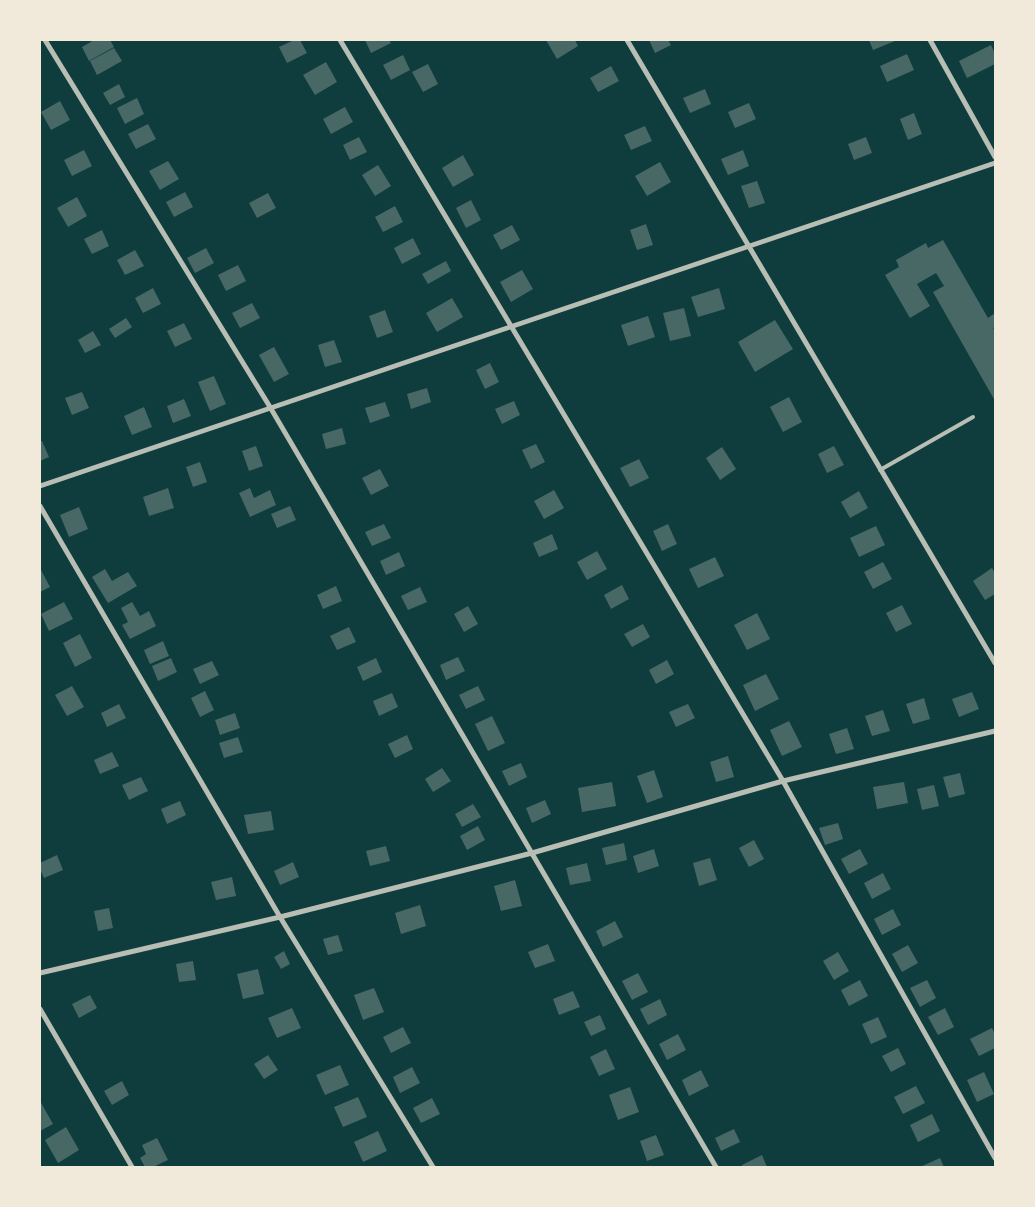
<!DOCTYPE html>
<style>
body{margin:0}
#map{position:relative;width:1035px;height:1207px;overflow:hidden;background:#0f3d3e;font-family:"Source Sans 3",sans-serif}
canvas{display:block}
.frame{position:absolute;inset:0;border:41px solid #f1e9da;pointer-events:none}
</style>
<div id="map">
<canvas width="1035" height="1207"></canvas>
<div class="frame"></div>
</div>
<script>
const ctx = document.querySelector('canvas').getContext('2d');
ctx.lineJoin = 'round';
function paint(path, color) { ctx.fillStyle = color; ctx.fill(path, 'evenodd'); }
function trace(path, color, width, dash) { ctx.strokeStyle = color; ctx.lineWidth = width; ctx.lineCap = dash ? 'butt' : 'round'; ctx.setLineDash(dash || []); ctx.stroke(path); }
const building = new Path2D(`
 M94 40H110L114 47 89 61 82 47Z
 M294 40H300L307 53 287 63 279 47Z
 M365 40H389L391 43 371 53Z
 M546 40H575L578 46 557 59Z
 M649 40H668L671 45 655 53Z
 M869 40H894L895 41 873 50Z
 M991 45 995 54V64L967 78 959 61Z
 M114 48 122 61 97 75 90 61Z
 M907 54 914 70 887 82 880 66Z
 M403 55 410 70 391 80 383 65Z
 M326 62 337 82 315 95 303 75Z
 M428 64 438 84 423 92 412 72Z
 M611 66 619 81 598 92 590 78Z
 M119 84 125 97 110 105 103 93Z
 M705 89 711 104 690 113 683 98Z
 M137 98 144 114 125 124 117 108Z
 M60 101 70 120 51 130 41 112Z
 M749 103 756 119 735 128 728 112Z
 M345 107 353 122 331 134 323 119Z
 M914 113 922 134 908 140 900 119Z
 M148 124 156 139 136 149 128 134Z
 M645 126 652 141 631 150 624 135Z
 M359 137 367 152 350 160 343 145Z
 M866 137 872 153 854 160 848 144Z
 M84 150 92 166 72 176 64 160Z
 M743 150 749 166 728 175 721 159Z
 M463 155 474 175 453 187 442 168Z
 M168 161 179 179 160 190 149 171Z
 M660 162 671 182 647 196 635 176Z
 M378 165 391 186 375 196 362 175Z
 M757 181 765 203 749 208 741 186Z
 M185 192 193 207 174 217 166 202Z
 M268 193 276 208 257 218 249 203Z
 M77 197 87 216 68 227 57 208Z
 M471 200 481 220 466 228 456 208Z
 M395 206 403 222 383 232 375 217Z
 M646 224 653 245 637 250 630 230Z
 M512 225 520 240 501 250 493 235Z
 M102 230 109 246 92 254 84 239Z
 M413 238 421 254 402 264 394 248Z
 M943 240 988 318 995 313V327L993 328 995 331V401L933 292 944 286 936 273 917 284 930 306 910 318 885 275 899 267 896 260 926 243 928 248Z
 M206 248 214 263 195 273 187 258Z
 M135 250 144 266 125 275 117 260Z
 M446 261 451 271 428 284 422 274Z
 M238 265 246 281 226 291 218 275Z
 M522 270 533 289 511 302 500 282Z
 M153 288 161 304 143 313 135 298Z
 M719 288 725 309 698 317 691 297Z
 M452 298 463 317 437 332 426 313Z
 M252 303 260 318 240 328 232 313Z
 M684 308 691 336 670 341 663 313Z
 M385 310 393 332 377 338 369 316Z
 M648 316 655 337 628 346 621 325Z
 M126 318 132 327 115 338 109 329Z
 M775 320 793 349 755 372 738 342Z
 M184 323 192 339 175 347 167 331Z
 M93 331 101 345 85 353 78 340Z
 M334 340 342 362 325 367 318 345Z
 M274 347 289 374 274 382 259 355Z
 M490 363 499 382 485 389 476 370Z
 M214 376 226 404 210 411 198 382Z
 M427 388 431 402 411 409 407 394Z
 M82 392 89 408 72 415 65 398Z
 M789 397 802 422 783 432 770 407Z
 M184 399 191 416 173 423 167 406Z
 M514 401 520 415 502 424 495 409Z
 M385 402 390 416 370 423 365 408Z
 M144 407 152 427 132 435 124 416Z
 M342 428 346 444 326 449 322 434Z
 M40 441H42L49 457 40 461Z
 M536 444 545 462 531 469 522 450Z
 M256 446 263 466 249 471 242 451Z
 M834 446 844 465 827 473 818 454Z
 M722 447 736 469 720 480 706 458Z
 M639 459 649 478 630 487 620 468Z
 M200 462 207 482 193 487 186 467Z
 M380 469 389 486 371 495 362 478Z
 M168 488 174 508 149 516 143 497Z
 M250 488 254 498 270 490 276 505 250 517 239 493Z
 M554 490 564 508 544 519 534 501Z
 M859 491 868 508 850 518 841 502Z
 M290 506 296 520 277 528 271 514Z
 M79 507 88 529 69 537 60 515Z
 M384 524 391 538 372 546 365 532Z
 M668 524 677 544 662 551 653 531Z
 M876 526 885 545 859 557 850 538Z
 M552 534 558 549 539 557 533 543Z
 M597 551 607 569 587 580 577 562Z
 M399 552 405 566 386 575 380 561Z
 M715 557 724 576 698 588 689 569Z
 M883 562 892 579 873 589 864 572Z
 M40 568 50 587 40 592Z
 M992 568 995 573V594L985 600 973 581Z
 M105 569 112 581 128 572 137 586 108 603 92 577Z
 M622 585 629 599 611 609 604 595Z
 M336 586 342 601 323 609 317 595Z
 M420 587 427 602 408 610 401 596Z
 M64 602 73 619 49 631 41 614Z
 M132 602 140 616 149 611 156 626 130 639 122 625 128 622 121 608Z
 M902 605 912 624 896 632 886 613Z
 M468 606 478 624 464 632 454 614Z
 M757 613 770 639 747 650 734 625Z
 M643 624 650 637 632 647 624 634Z
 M349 627 356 642 337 650 330 636Z
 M80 634 92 658 75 667 63 643Z
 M163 641 169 656 150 664 144 650Z
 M458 657 465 671 446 680 440 665Z
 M171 658 177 672 158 681 152 666Z
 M376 658 382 672 363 681 357 667Z
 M667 660 674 674 656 684 649 670Z
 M212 661 219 675 200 684 193 669Z
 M766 674 779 699 755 711 743 685Z
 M72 686 84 707 67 716 55 695Z
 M478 686 485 700 466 709 459 695Z
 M205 691 214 710 200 717 191 698Z
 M972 692 979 709 959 717 952 699Z
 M392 693 398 707 379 716 373 701Z
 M924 698 930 719 913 724 906 704Z
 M119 704 126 718 107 727 101 713Z
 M688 704 695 718 676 727 669 712Z
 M883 710 890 731 872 736 865 716Z
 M235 713 240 728 220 735 215 720Z
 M492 716 505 743 488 751 475 724Z
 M789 721 802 747 782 756 770 730Z
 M847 728 854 749 836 754 829 734Z
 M407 735 413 749 395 758 388 744Z
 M238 737 243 752 224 758 219 743Z
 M112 752 119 766 100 774 94 760Z
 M728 756 734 777 716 782 710 762Z
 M521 763 527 777 509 786 502 771Z
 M442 768 451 781 433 792 425 779Z
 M654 770 663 797 647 803 637 776Z
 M960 773 965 794 949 798 943 777Z
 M141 777 148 791 129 800 122 785Z
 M612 782 616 806 582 812 578 788Z
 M904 782 908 803 877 809 873 787Z
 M934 785 939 806 922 810 917 789Z
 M545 800 551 814 532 823 526 808Z
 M180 801 186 815 167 824 161 809Z
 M473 804 481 817 462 827 455 814Z
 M271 811 274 830 248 834 244 815Z
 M838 823 843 839 825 845 819 828Z
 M478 826 485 840 467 850 460 836Z
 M754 840 764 859 749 867 739 848Z
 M624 843 627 860 606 865 602 848Z
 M386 846 390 861 370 866 366 851Z
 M654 849 659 866 638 873 633 856Z
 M860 849 868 864 849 874 841 859Z
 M57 855 63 870 44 878 40 869V863Z
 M710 858 717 880 699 886 693 863Z
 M293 862 299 877 280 885 274 871Z
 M587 863 591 881 570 885 566 868Z
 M883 873 891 889 872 899 864 883Z
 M232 877 236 896 216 900 211 882Z
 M515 880 522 906 501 911 494 886Z
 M420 905 426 926 401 934 395 913Z
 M109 908 113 928 98 931 94 911Z
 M893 909 901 925 882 935 874 919Z
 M615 921 623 937 603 947 596 931Z
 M338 935 343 951 328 955 323 939Z
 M548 944 555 961 535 968 528 952Z
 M908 945 918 963 902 972 892 954Z
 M284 951 290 964 281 969 274 957Z
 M838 952 849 971 834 980 823 961Z
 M193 961 196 980 179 982 176 964Z
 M258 969 264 994 243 999 237 974Z
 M638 973 648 992 632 1000 622 981Z
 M860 980 868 996 849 1006 841 990Z
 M927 980 936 998 920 1007 910 988Z
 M374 988 384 1012 363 1020 354 995Z
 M573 991 580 1007 559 1015 553 999Z
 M90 995 97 1008 79 1018 72 1004Z
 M660 999 667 1015 648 1025 640 1009Z
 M292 1008 301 1028 277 1038 268 1018Z
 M945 1008 954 1027 938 1035 928 1017Z
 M600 1015 606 1029 591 1036 584 1022Z
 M878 1017 887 1037 871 1044 862 1024Z
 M403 1027 411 1043 391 1053 383 1037Z
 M992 1028 995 1034V1048L979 1056 970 1039Z
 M678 1034 686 1050 667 1060 659 1044Z
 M898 1048 906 1064 891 1072 882 1056Z
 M606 1049 615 1069 599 1076 590 1057Z
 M268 1055 278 1070 264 1079 254 1064Z
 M340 1065 349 1085 325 1095 316 1075Z
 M412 1067 420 1083 400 1093 393 1077Z
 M701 1070 709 1086 689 1096 682 1080Z
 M984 1072 994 1094 977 1102 967 1080Z
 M122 1081 129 1095 112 1105 104 1091Z
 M916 1086 925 1103 903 1114 894 1097Z
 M630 1087 639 1112 618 1120 609 1095Z
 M358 1097 367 1117 343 1127 334 1107Z
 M432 1098 440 1114 421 1123 413 1108Z
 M40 1101 53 1124 40 1131Z
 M932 1114 940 1131 918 1142 910 1125Z
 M66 1127 79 1150 58 1163 45 1140Z
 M734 1129 740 1142 721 1151 715 1138Z
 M378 1131 387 1151 363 1162 354 1142Z
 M656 1135 664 1155 647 1161 640 1141Z
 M157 1138 168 1160 153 1167H145L140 1158 146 1154 142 1145Z
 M762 1155 767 1167H743L742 1165Z
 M940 1158 944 1167H920Z`);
const service = new Path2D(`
 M880 470 973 417`);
const minor = new Path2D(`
 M45 40 270 407 716 1167
 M340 40 783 781 995 1158
 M627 40 995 663
 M930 40 995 157
 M40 486 995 163
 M40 506 280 917 433 1167
 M40 973 280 917 532 853 783 781 995 731
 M40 1009 132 1167`);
paint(building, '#486865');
trace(service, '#b8beb3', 4);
trace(minor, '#b8beb3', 5);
</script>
